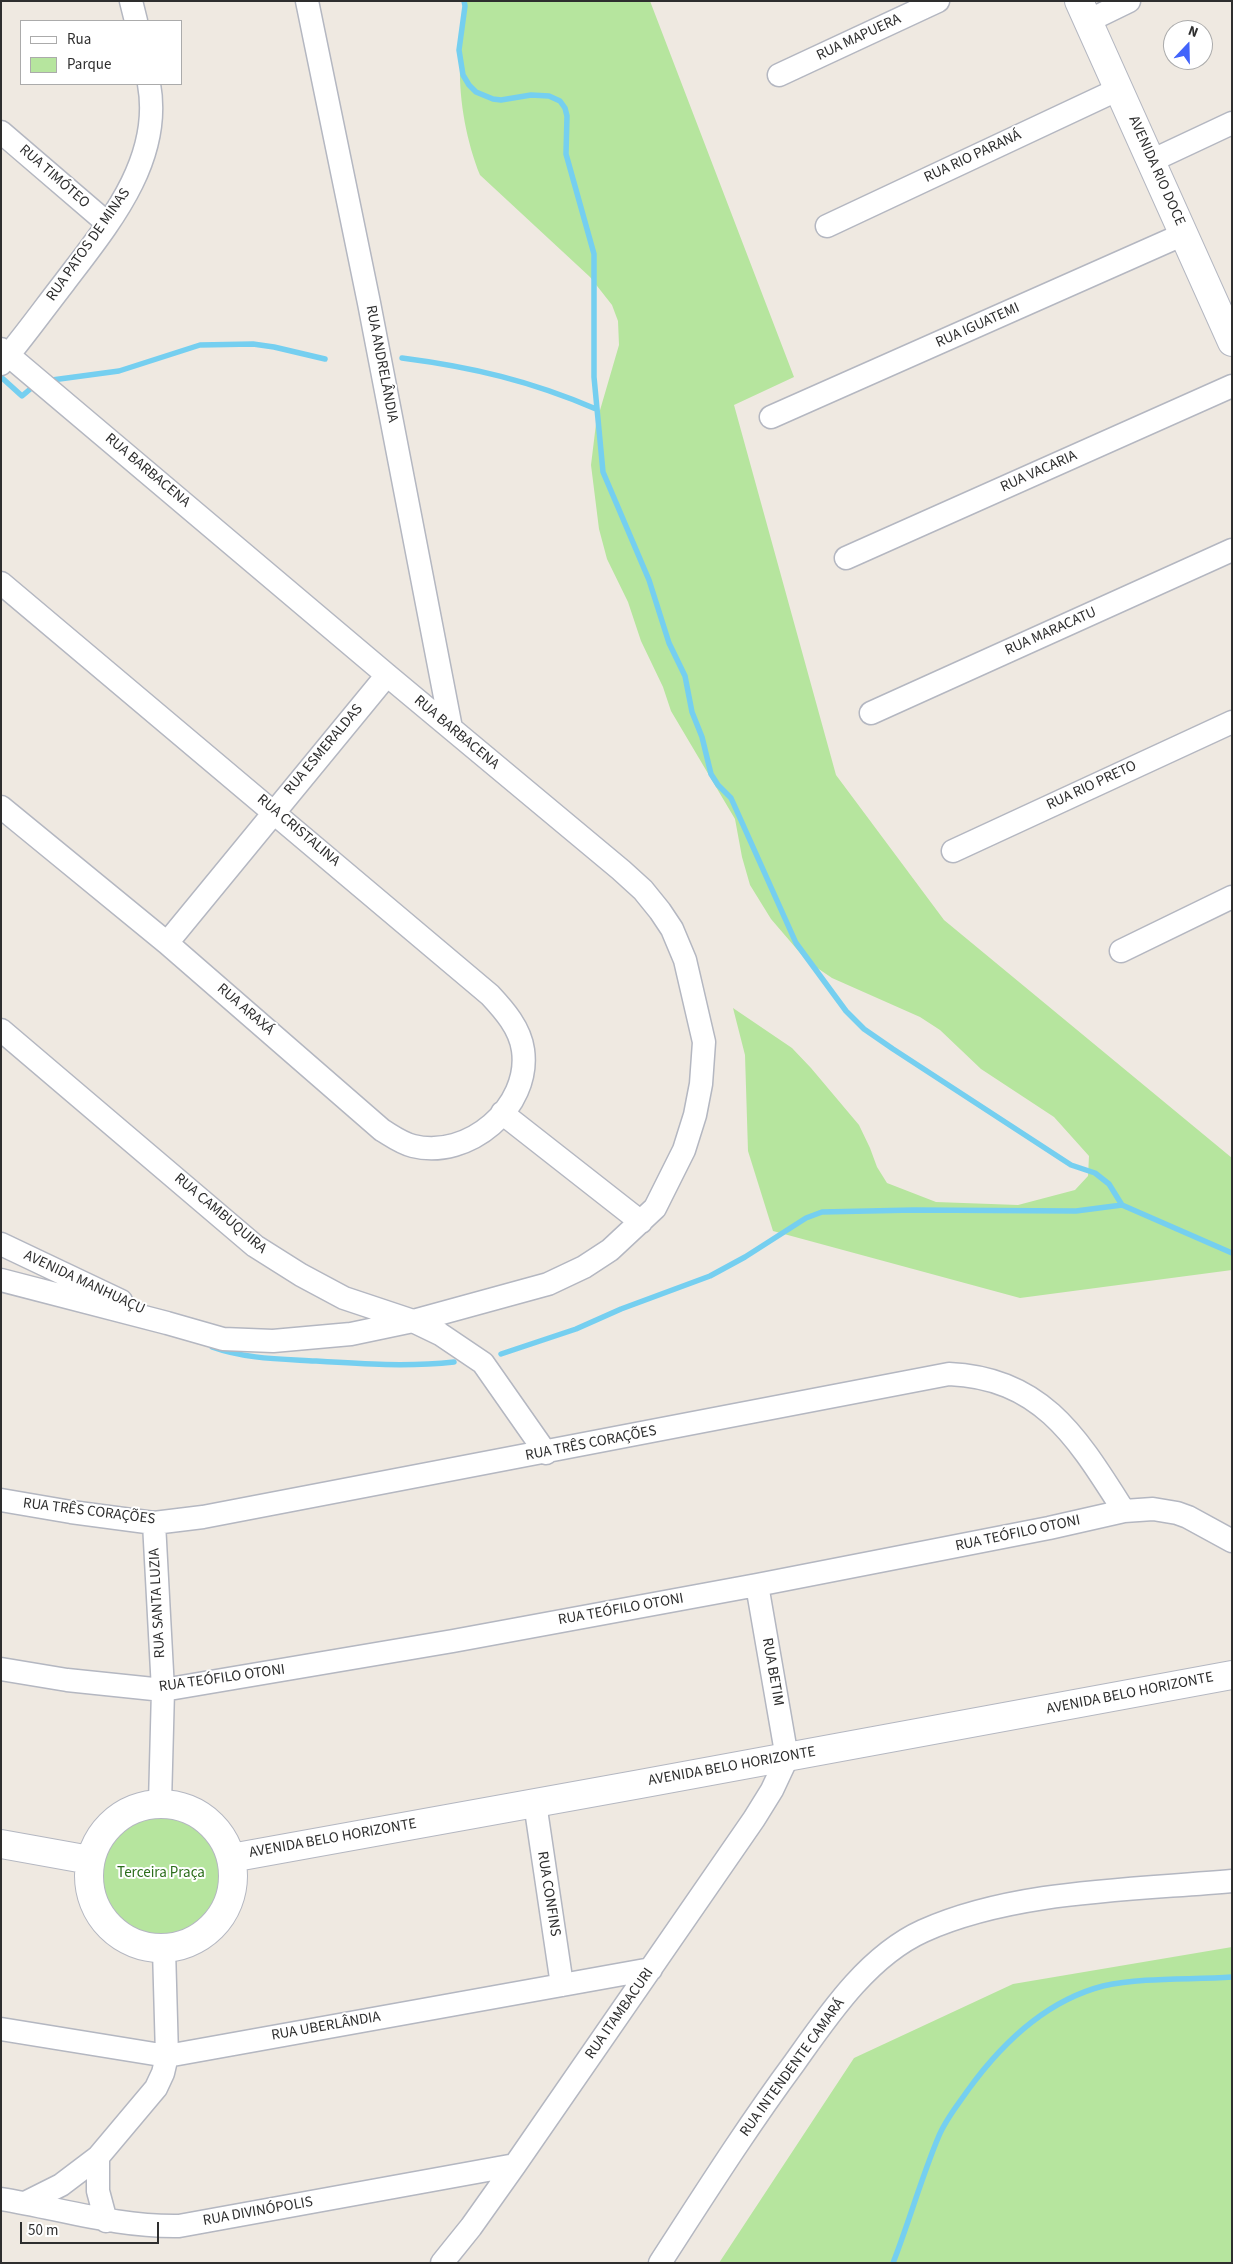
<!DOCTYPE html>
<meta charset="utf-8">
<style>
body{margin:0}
#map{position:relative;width:1233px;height:2264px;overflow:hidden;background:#efe9e1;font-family:"Source Sans 3",sans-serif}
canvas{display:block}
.frame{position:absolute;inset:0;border:2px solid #2e2e2e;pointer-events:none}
.legend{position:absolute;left:20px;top:20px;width:162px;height:65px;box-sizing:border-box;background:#fff;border:1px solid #ababab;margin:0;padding:6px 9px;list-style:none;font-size:15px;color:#2e2e2e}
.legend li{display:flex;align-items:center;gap:10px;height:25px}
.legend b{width:25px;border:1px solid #ababab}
.north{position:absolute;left:1163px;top:20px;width:50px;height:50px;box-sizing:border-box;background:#fff;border:1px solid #ababab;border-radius:50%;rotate:21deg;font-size:14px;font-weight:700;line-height:20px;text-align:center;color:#2e2e2e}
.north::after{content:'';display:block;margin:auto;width:18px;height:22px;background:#4264fb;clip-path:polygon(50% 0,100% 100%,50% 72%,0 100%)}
.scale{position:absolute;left:20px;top:2222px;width:139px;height:22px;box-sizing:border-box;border:2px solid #2e2e2e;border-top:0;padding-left:6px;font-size:15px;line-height:18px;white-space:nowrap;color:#2e2e2e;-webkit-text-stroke:4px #fff;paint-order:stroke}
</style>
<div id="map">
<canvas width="1233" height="2264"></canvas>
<div class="frame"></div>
<ul class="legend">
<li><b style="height:6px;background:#fff"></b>Rua</li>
<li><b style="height:14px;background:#b6e59e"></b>Parque</li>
</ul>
<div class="north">N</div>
<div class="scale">50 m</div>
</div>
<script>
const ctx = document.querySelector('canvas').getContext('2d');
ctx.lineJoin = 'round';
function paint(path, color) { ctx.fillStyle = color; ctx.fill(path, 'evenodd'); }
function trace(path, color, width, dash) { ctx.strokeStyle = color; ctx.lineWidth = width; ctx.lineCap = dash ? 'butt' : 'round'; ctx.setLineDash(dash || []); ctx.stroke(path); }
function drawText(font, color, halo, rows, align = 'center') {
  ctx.font = font + ' "Source Sans 3",sans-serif'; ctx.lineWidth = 4; ctx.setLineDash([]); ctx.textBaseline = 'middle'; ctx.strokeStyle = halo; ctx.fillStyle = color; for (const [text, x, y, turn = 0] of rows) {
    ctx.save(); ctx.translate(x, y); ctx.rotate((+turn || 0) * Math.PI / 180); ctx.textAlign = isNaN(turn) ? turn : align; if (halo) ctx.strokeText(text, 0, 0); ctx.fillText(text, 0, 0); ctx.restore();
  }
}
const green = new Path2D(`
 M463 1H650L794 377 734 405 836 775 944 920 1232 1158V1270L1020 1298 773 1231 748 1151 745 1055 733 1008 792 1048 811 1068 859 1125 870 1148 877 1167 887 1183 936 1202 1018 1205 1075 1190 1088 1176 1089 1156 1054 1117 981 1069 940 1030 920 1017 832 978 807 961 771 919 750 885 742 857 735 819 671 711 663 687 641 641 628 602 607 559 599 529 591 465 596 424 619 345 618 321 612 305 590 277 480 175C467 143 459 101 460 66 460 44 465 23 463 1Z
 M101 1874a60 60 0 1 1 120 0a60 60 0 1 1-120 0Z
 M1232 1947V2263H719L854 2058 1013 1984Z`);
const stream = new Path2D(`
 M464 1 465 6 459 50 463 75 469 85 476 92 493 99 501 100 531 95 549 96 560 101 565 108 567 116 566 154 594 254V377L603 472 649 580 669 643 685 676 692 712 702 737 711 774 718 785 731 798 796 943 846 1011 864 1029 893 1049 1071 1165 1095 1173 1109 1184 1122 1205 1232 1253
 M402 358C472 367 531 381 596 409
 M1 377 22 396 35 385
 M52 380 119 371 200 345 253 344 274 347 325 359
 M212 1347C245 1359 281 1359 315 1361 362 1364 408 1367 454 1362
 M501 1354 576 1329 621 1309 710 1276 745 1257 806 1218 822 1212 914 1210 1076 1211 1122 1205
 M893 2263C909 2222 921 2179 938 2138 945 2120 957 2106 968 2090 1002 2043 1045 2001 1103 1986 1145 1977 1190 1980 1232 1977`);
const street = new Path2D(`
 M131 1 136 21
 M307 1 369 303 451 728
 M1088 21 1129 1
 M779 75 938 1
 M1 132 107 223
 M1151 161 1232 123
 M827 226 1119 89
 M1 349 387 675 621 870 643 890 660 911 672 929 685 960 704 1042 701 1084 695 1115 684 1150 655 1208 610 1250 584 1267 548 1284 413 1321 351 1334 273 1341 223 1339 167 1323 1 1280
 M1 364C23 338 43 310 64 283 107 226 163 161 149 84
 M771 417 1184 234
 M846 558 1232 386
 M1 583 490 995C504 1010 520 1028 523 1050 531 1107 468 1160 413 1146 401 1143 392 1136 382 1130L167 943 1 807
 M871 713 1232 550
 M953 851 1232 722
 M167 943 387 675
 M1121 951 1232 897
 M1 1030 255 1246 301 1275 344 1298 413 1321 440 1334 483 1363 546 1453
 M502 1113 641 1222
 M1 1244 121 1301
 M1 1500 71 1512 154 1523 203 1517 949 1374C1043 1378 1078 1439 1124 1511
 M154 1523 163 1690 160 1803
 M1 1669 67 1680 163 1690 453 1641 757 1585 1049 1528 1124 1511 1153 1509 1177 1513 1188 1517 1232 1541
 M535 1803 562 1985
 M1 2029 167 2056 651 1969
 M98 2157V2191L106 2221
 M1 2199C62 2209 117 2227 179 2226L515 2165
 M25 2203 61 2185 98 2157 156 2088 163 2073 167 2056 164 1949
 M442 2263 471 2227 515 2165 754 1819 772 1790 787 1758 757 1585
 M660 2263C704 2195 747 2127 795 2062 829 2014 868 1956 923 1931 1014 1890 1133 1890 1232 1881`);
const secondary = new Path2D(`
 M1079 1 1232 342
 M89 1876a72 72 0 1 1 144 0a72 72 0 1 1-144 0Z
 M1 1844 90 1860
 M231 1858C565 1798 898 1737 1232 1675`);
const streetNames = [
 ["RUA MAPUERA",859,38,-25],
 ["RUA RIO PARANÁ",973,157,-25],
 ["AVENIDA RIO DOCE",1156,171,66],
 ["RUA TIMÓTEO",54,177,41],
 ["RUA PATOS DE MINAS",89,245,-55],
 ["RUA IGUATEMI",978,326,-24],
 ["RUA ANDRELÂNDIA",381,364,79],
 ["RUA BARBACENA",147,471,40],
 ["RUA VACARIA",1039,472,-24],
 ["RUA MARACATU",1051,632,-24],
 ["RUA BARBACENA",456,733,40],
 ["RUA ESMERALDAS",324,750,-50],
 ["RUA RIO PRETO",1092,786,-25],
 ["RUA CRISTALINA",298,831,40],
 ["RUA ARAXÁ",245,1010,41],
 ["RUA CAMBUQUIRA",220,1214,40],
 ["AVENIDA MANHUAÇU",84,1283,25],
 ["RUA TRÊS CORAÇÕES",591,1444,-11],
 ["RUA TRÊS CORAÇÕES",89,1512,7],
 ["RUA TEÓFILO OTONI",1018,1534,-12],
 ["RUA SANTA LUZIA",158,1603,-93],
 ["RUA TEÓFILO OTONI",621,1610,-10],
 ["RUA BETIM",772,1672,80],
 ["RUA TEÓFILO OTONI",222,1679,-8],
 ["AVENIDA BELO HORIZONTE",1130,1694,-11],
 ["AVENIDA BELO HORIZONTE",732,1767,-10],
 ["AVENIDA BELO HORIZONTE",333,1839,-10],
 ["RUA CONFINS",548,1894,81],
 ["RUA ITAMBACURI",620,2014,-55],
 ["RUA UBERLÂNDIA",326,2027,-10],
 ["RUA INTENDENTE CAMARÁ",793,2068,-54],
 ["RUA DIVINÓPOLIS",258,2212,-10]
];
const parkNames = [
 ["Terceira Praça",161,1874]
];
paint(green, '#b6e59e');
trace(stream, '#75cff0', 5.5);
trace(street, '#b4b7c1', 25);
trace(secondary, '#b4b7c1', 30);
trace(street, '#fff', 22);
trace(secondary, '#fff', 28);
drawText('15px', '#2e2e2e', '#fff', streetNames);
drawText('15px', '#2c6e1b', '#fff', parkNames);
</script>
